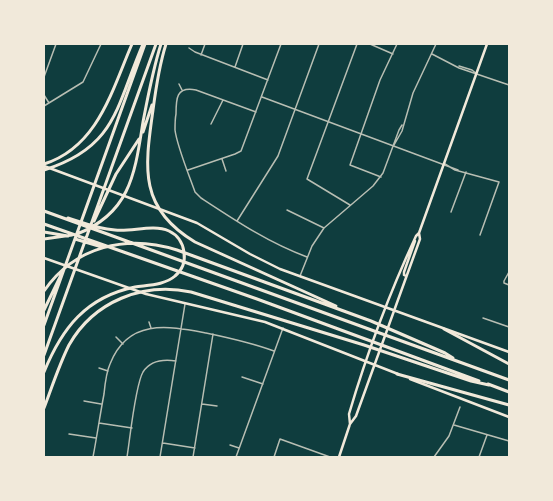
<!DOCTYPE html>
<style>
body{margin:0}
#map{position:relative;width:553px;height:501px;overflow:hidden;background:#0f3d3e;font-family:Lora,serif}
canvas{display:block}
.frame{position:absolute;inset:0;border:45px solid #f1e9da;pointer-events:none}
</style>
<div id="map">
<canvas width="553" height="501"></canvas>
<div class="frame"></div>
</div>
<script>
const ctx = document.querySelector('canvas').getContext('2d');
ctx.lineJoin = 'round';
function trace(path, color, width, dash) { ctx.strokeStyle = color; ctx.lineWidth = width; ctx.lineCap = dash ? 'butt' : 'round'; ctx.setLineDash(dash || []); ctx.stroke(path); }
const minor = new Path2D(`
 M370 44 393 54
 M189 48 195 52 268 80
 M432 54 459 68 509 85
 M201 55 205 44
 M459 66 472 70 477 74
 M235 67 243 44
 M44 77 56 44
 M179 84 182 90
 M44 95 49 103
 M262 97 458 170
 M44 106 83 82 101 44
 M256 112 196 90C176 86 176 99 176 114 175 119 175 125 175 130 177 146 189 175 195 192L201 198C236 221 269 243 307 257
 M211 124 223 100
 M394 145 402 131 413 93 436 44
 M222 159 226 171
 M445 164 455 170 499 182 480 235
 M188 170 235 154 241 151 281 44
 M381 177 350 165 380 80 397 44
 M350 205 307 179 357 44
 M287 210 324 228
 M451 212 466 172
 M237 221 278 156 319 44
 M509 272 504 281V283L509 285
 M300 276 312 246 324 228 373 186 383 173 399 130 402 125
 M483 318 509 327
 M149 322 151 328
 M116 337 123 344
 M99 368 108 371
 M242 377 263 384
 M84 401 101 404
 M202 404 217 406
 M99 423 132 428
 M454 425 509 441
 M69 434 96 438
 M163 443 195 448
 M230 445 239 448
 M93 457C97 436 100 415 104 394 105 384 106 373 110 364 128 318 168 326 206 333 230 338 252 343 274 351
 M127 457C130 439 135 386 143 372 150 361 163 359 176 361
 M160 457 185 304
 M193 457 213 334
 M236 457 283 328
 M274 457 280 439 330 457
 M434 457 449 436 460 407
 M479 457 487 435`);
const secondary = new Path2D(`
 M44 166 197 223 250 254 280 269 509 352
 M44 258 146 294 265 322 398 374
 M406 276 404 275V272L415 241
 M410 379 509 417
 M350 424 349 414C367 353 389 294 416 236L419 233 487 44
 M339 457 350 424 356 416 420 239 419 233`);
const motorway = new Path2D(`
 M166 44C159 66 156 87 153 110 145 167 138 208 195 242L336 306
 M143 132 152 105
 M44 164C98 147 112 90 132 44
 M44 170C117 147 116 106 143 44
 M44 211 509 380
 M94 221 116 174 139 139
 M44 224 257 299 479 381
 M44 232 68 236
 M77 234C131 213 135 172 143 122 148 96 153 69 161 44
 M44 239 72 235
 M75 239 102 247
 M44 291C75 246 127 234 177 250L371 321 445 353 453 358
 M44 310 61 275
 M44 325 145 44
 M444 329 509 364
 M44 355 156 44
 M44 372C62 328 86 297 135 287 148 285 165 285 175 276 190 264 186 239 169 231 153 224 132 232 115 230 98 229 83 223 68 218
 M397 374 509 405
 M488 384 509 392
 M44 408C52 387 59 365 69 345 94 301 143 282 191 292L364 345 471 381 489 385`);
trace(minor, '#b8beb3', 1.5);
trace(secondary, '#f1e9da', 2.5);
trace(motorway, '#f1e9da', 3);
</script>
